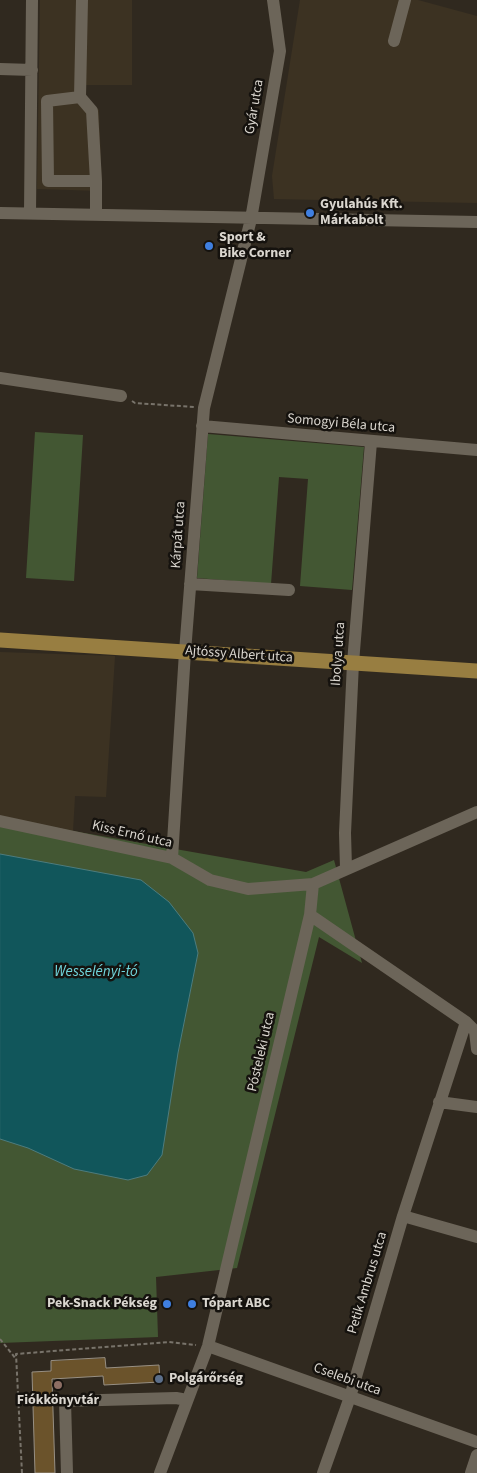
<!DOCTYPE html>
<meta charset="utf-8">
<style>
body{margin:0}
canvas{display:block;background:#30291f}
</style>
<canvas width="477" height="1473"></canvas>
<script>
const ctx = document.querySelector('canvas').getContext('2d');
ctx.lineJoin = 'round';
function paint(path, color) { ctx.fillStyle = color; ctx.fill(path, 'evenodd'); }
function trace(path, color, width, dash) { ctx.strokeStyle = color; ctx.lineWidth = width; ctx.lineCap = dash ? 'butt' : 'round'; ctx.setLineDash(dash || []); ctx.stroke(path); }
function drawText(font, color, halo, rows, align = 'center') {
  ctx.font = font + ' "Source Sans 3",sans-serif'; ctx.lineWidth = 5; ctx.setLineDash([]); ctx.textBaseline = 'middle'; ctx.strokeStyle = halo; ctx.fillStyle = color; for (const [text, x, y, turn = 0] of rows) {
    ctx.save(); ctx.translate(x, y); ctx.rotate((+turn || 0) * Math.PI / 180); ctx.textAlign = isNaN(turn) ? turn : align; if (halo) ctx.strokeText(text, 0, 0); ctx.fillText(text, 0, 0); ctx.restore();
  }
}
const built = new Path2D(`
 M40 0H132V85H85L84 96 99 110 102 191 37 189Z
 M300 0H418L477 16V203L274 199 272 176Z
 M0 652 115 656 106 797 75 796 73 831 0 816Z`);
const green = new Path2D(`
 M35 432 83 435 74 581 26 578Z
 M208 434 364 447 352 590 300 586 308 479 279 477 271 584 197 578Z
 M0 816 73 831 306 872 334 860 362 963 319 937 237 1268 156 1277 158 1337 0 1343Z`);
const water = new Path2D(`
 M0 854 141 880 169 902 193 933 198 953 178 1053 162 1155 147 1175 128 1180 74 1169 28 1148 0 1139Z`);
const building = new Path2D(`
 M105 1358 106 1368 159 1365 160 1382 104 1385 103 1376 52 1379 55 1473H35L32 1372 51 1371V1361Z`);
const path = new Path2D(`
 M132 401 135 403 194 407
 M0 1339 16 1359
 M22 1473 16 1354 169 1342 196 1345`);
const minor = new Path2D(`
 M82 0 80 97 92 111 96 181V215
 M394 41 405 0
 M0 69 32 70
 M80 97 47 101 48 181H96
 M0 213 477 222
 M30 213 32 0
 M0 378 121 396
 M202 426 477 450
 M190 584 289 590
 M0 821 172 858 210 880 248 889 313 884 477 812
 M172 858 185 652 204 408 251 219 280 51 273 0
 M346 868 345 833 353 663 371 442
 M310 915 466 1022 475 1031 477 1049
 M439 1102 477 1107
 M403 1216 477 1237
 M208 1346 477 1442
 M67 1473 65 1401 176 1398 187 1400
 M160 1473 208 1346 310 915 313 884
 M323 1473 350 1397 403 1216 466 1022
 M471 1473 477 1455`);
const major = new Path2D(`
 M0 640 477 671`);
const markers = [
 [310,213,5,"#3f7fe0"],
 [209,246,5,"#3f7fe0"],
 [167,1304,5,"#3f7fe0"],
 [192,1304,5,"#3f7fe0"],
 [159,1379,5,"#5c6f8a"],
 [58,1385,5,"#8d6e63"]
];
const streetNames = [
 ["Gyár utca",255,107,-80],
 ["Somogyi Béla utca",341,424,5],
 ["Kárpát utca",179,535,-86],
 ["Ibolya utca",339,654,-86],
 ["Ajtóssy Albert utca",239,655,4],
 ["Kiss Ernő utca",132,835,13],
 ["Pósteleki utca",262,1052,-77],
 ["Petik Ambrus utca",368,1283,-73],
 ["Cselebi utca",347,1380,20]
];
const poiNames = [
 ["Gyulahús Kft.",320,205],
 ["Márkabolt",320,221],
 ["Sport &",219,238],
 ["Bike Corner",219,254],
 ["Pek-Snack Pékség",157,1304,"right"],
 ["Tópart ABC",202,1304],
 ["Polgárőrség",169,1379],
 ["Fiókkönyvtár",58,1401,"center"]
];
const waterNames = [
 ["Wesselényi-tó",96,973]
];
paint(built, '#3c3222');
paint(green, '#435733');
paint(water, '#11565b');
trace(water, '#4d7c7e', 1);
paint(building, '#6b532b');
trace(building, '#978f83', 1);
trace(path, '#78736a', 2, [4, 2.5]);
trace(minor, '#6c6559', 12);
trace(major, '#987e41', 15);
for (const [x, y, r, color] of markers) { const dot = new Path2D(); dot.arc(x, y, r, 0, 2 * Math.PI); ctx.fillStyle = color; ctx.fill(dot); trace(dot, '#15120e', 2); }
drawText('14px', '#dad6cf', '#15120e', streetNames);
drawText('bold 14px', '#dad6cf', '#15120e', poiNames, 'left');
drawText('italic 15px', '#70d5dc', '#15120e', waterNames);
</script>
